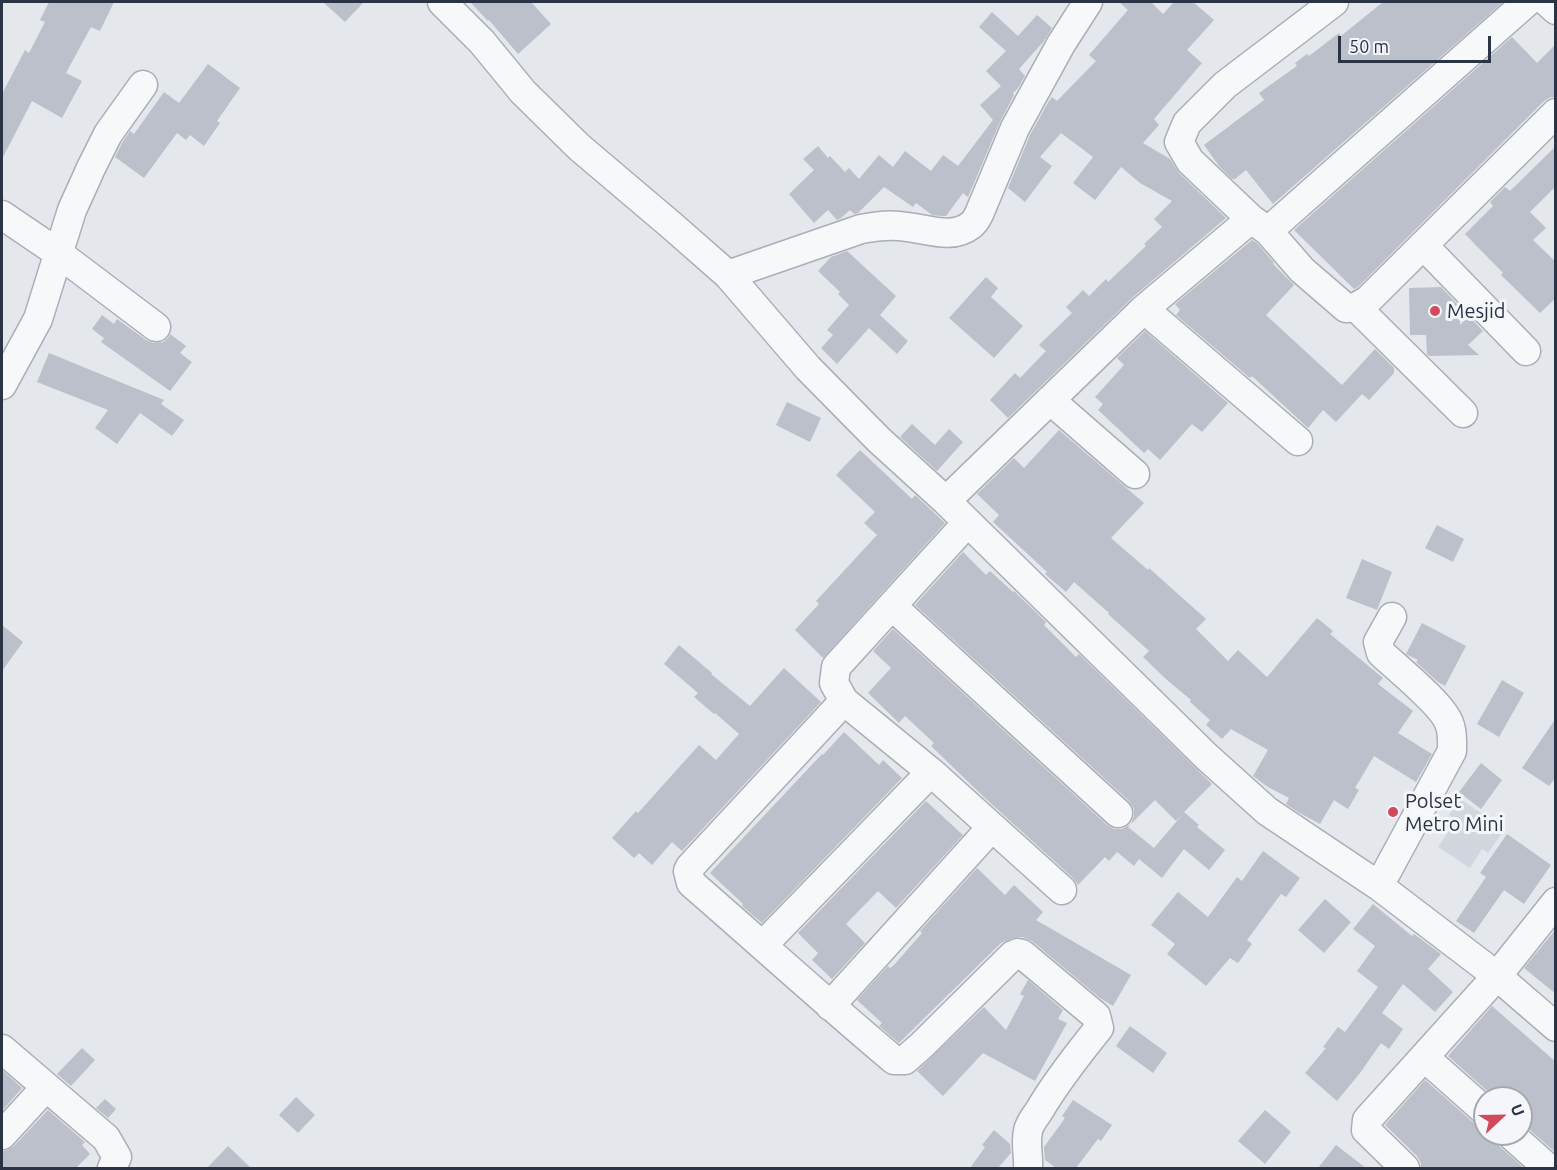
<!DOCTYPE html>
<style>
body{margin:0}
#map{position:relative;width:1557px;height:1170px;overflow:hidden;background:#e4e7ec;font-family:Ubuntu,sans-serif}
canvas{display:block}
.frame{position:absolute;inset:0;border:3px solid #2b3445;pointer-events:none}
.north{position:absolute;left:1473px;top:1086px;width:60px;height:60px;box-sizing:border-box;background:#f4f6f9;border:2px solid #a4a8b1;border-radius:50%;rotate:68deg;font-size:16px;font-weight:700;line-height:24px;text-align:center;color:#2b3445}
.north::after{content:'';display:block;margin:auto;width:21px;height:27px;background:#d1495b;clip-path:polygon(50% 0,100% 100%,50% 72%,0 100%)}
.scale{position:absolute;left:1338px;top:36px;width:153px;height:27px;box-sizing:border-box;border:3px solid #2b3445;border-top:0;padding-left:8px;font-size:18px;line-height:21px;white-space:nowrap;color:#2b3445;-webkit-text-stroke:4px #f4f6f9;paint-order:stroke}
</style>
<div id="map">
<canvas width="1557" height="1170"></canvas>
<div class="frame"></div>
<div class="north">U</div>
<div class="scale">50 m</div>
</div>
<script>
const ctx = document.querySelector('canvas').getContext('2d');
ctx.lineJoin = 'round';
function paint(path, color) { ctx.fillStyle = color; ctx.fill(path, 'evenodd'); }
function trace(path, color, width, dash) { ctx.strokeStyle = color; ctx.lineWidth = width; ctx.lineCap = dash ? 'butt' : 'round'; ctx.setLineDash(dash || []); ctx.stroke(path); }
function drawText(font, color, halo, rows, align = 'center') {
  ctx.font = font + ' Ubuntu,sans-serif'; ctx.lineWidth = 6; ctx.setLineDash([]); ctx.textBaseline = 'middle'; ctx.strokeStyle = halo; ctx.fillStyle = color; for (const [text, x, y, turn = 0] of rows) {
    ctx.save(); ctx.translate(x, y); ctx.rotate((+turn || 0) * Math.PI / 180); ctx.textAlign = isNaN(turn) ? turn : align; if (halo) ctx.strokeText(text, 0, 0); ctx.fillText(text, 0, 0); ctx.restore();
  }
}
const built = new Path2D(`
 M1460 799 1505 829 1488 853 1482 849 1470 868 1438 847 1456 820 1449 815Z`);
const building = new Path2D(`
 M49 2H114L100 31 91 27 66 73 82 81 62 118 32 101 2 159V94L25 50 29 53 45 22 40 20Z
 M323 2H364L345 22Z
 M470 2H531L551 24 518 54 489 20 488 21Z
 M1119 2H1151L1163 14 1174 2H1193L1214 20 1187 50 1202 63 1154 119 1159 125 1143 143 1170 159 1179 173 1226 218 1133 297 1008 418 990 400 1015 373 1020 378 1046 351 1039 345 1072 313 1066 307 1083 290 1089 296 1106 279 1108 282 1146 246 1144 244 1162 227 1154 219 1172 201 1140 183 1121 167 1095 200 1073 183 1093 157 1061 133 1040 157 1052 166 1025 202 1008 188 1030 135 1049 101 1052 97 1057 101 1096 61 1089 55 1128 10Z
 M1383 2H1503L1273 204 1246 170 1235 179H1232L1219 166 1204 145 1264 100 1259 93 1297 66 1295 63 1307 54 1309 56 1339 33 1341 36Z
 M992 12 1018 36 1037 15 1052 28 1044 41 1019 69 1025 76 1018 88 1013 93 1014 95 1000 122 968 197 963 193 946 216H941L932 215 916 203 913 207 884 187 858 213 854 214 850 210 841 218 837 220 828 210 814 223 789 194 814 170 803 159 818 146 828 158 830 156 845 172 849 168 859 179 879 155 893 167 905 151 931 171 943 155 958 166 993 120 980 105 1001 86 986 71 1006 51 979 27Z
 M1512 37 1537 63 1556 44V97H1551L1544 101 1358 287 1354 289 1294 230Z
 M208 64 240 88 217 121 220 123 204 146 190 135 186 140 177 133 144 178 115 157 122 143 130 131 134 134 164 92 179 103Z
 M1556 146V186L1530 212 1546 228 1533 240 1556 262V298L1540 313 1501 275 1503 273 1465 234 1493 206 1490 202 1505 187 1510 191Z
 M1252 240 1257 243 1274 263 1273 264 1294 285 1266 315 1342 385 1375 349 1394 368V373L1369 400 1362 394 1336 422 1323 410 1308 428 1252 376 1250 378 1176 315 1180 310 1175 304Z
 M847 251 896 296 880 315 908 341 897 354 869 328 837 364 821 348 833 335 827 330 849 305 838 294 840 292 818 271 831 257Z
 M986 277 998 288 991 297 1023 326 994 358 949 318Z
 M1441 287 1460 307V325L1469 316 1483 331 1468 345 1479 355 1429 356 1427 354 1426 335H1410L1409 288Z
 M102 315 114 324 117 319 146 340 153 343 163 342 169 337 170 334 186 346 180 353 192 362 170 391 101 342 104 338 92 329Z
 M1145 331 1228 403 1202 432 1192 424 1160 460 1148 449 1144 453 1098 410 1103 404 1095 397 1124 365 1117 358Z
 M49 353 164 400 161 404 184 420 172 436 140 413 117 444 95 428 108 410 37 382Z
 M787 402 821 418 810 442 776 425Z
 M912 424 935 445 949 429 963 442 937 471 900 437Z
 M1059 430 1144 503 1111 538 1148 570 1149 568 1206 619 1196 629 1228 661 1238 650 1267 677 1317 618 1333 631 1330 634 1383 678 1378 684 1413 711 1398 733 1432 754 1416 782 1374 756 1355 788 1359 790 1348 809 1334 800 1320 824 1298 812 1286 804 1289 798 1268 787 1253 776 1268 750 1231 729 1222 739 1206 725 1210 720 1190 702 1191 700 1167 680 1143 657 1149 651 1108 614 1109 613 1074 582 1066 592 1045 574 1047 572 993 522 999 515 977 494 1014 458 1024 468Z
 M860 450 912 499 915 495 945 523 823 658 795 630 819 604 816 601 877 535 864 523 875 512 836 475Z
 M1437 525 1464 539 1453 562 1425 548Z
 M963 552 986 575 990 571 1013 592 1014 591 1046 622 1044 625 1076 657 1079 654 1212 784 1184 812 1199 825 1197 827 1225 850 1209 870 1184 849 1162 878 1139 859 1134 866 1117 852 1109 861 1105 857 1078 885 1073 878 986 799 931 746 934 743 905 716 899 723 868 693 891 668 873 651 893 629 1107 825 1114 829H1122L1131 824 1134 816V809L1129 801 915 605ZM1155 800 1176 821 1183 814 1154 848 1128 827Z
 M1362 559 1392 572 1377 610 1346 598Z
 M1422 623 1466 646 1445 686 1438 682 1416 662 1418 660 1406 654Z
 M2 625 23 642 2 671Z
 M679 645 712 673 711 674 750 706 784 668 821 702 682 851 672 842 652 865 639 853 634 858 612 838 636 811 638 813 699 745 716 760 739 734 715 713 714 714 694 697 698 693 664 664Z
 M1502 680 1524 693 1499 737 1477 724Z
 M1556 718V777L1549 786 1522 768Z
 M844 732 879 765 883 760 902 778 762 923 742 906 743 904 710 873 822 754 823 755Z
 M1481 763 1502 780 1481 809 1459 792Z
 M926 801 963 835 896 908 878 891 846 924 865 943 832 979 812 960 818 953 798 933Z
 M1507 834 1551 865 1524 904 1504 890 1474 933 1456 921 1486 877 1480 873Z
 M1263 851 1300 878 1286 897 1281 894 1247 940 1252 944 1238 963 1230 958 1206 986 1167 954 1175 944 1151 925 1178 892 1208 917 1237 877 1242 881Z
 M977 868 1005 895 1014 885 1043 912 1036 920 1131 975 1113 1006 1100 998 1032 941 1022 937 1013 938 1001 943 899 1043 879 1026 882 1023 857 1000 888 966 890 968 894 965 922 933 920 931Z
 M1325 899 1351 922 1324 953 1298 930Z
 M1373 904 1412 936 1414 934 1441 954 1428 969 1453 992 1435 1012 1403 984 1382 1013 1403 1029 1389 1049 1381 1043 1360 1073 1337 1101 1305 1073 1326 1048 1323 1047 1338 1027 1345 1032 1378 987 1357 971 1375 946 1353 929Z
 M1556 929V994L1524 968Z
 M1028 980 1063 1010 1058 1019 1067 1023 1035 1081 983 1053 943 1096 917 1071 984 1007 1006 1030 1024 996 1020 994Z
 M1492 1006 1556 1062V1153L1521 1122V1098H1495L1448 1056Z
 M1130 1026 1167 1053 1153 1073 1116 1046Z
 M82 1048 95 1060 71 1086 57 1074Z
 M2 1070 22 1088 2 1111Z
 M1425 1080 1474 1123 1485 1130V1134H1489L1494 1138 1499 1146 1524 1168H1423L1421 1167V1163L1417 1156 1385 1125Z
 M296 1097 315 1115 298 1133 279 1115Z
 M105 1099 116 1109 108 1118 96 1108Z
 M1073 1100 1112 1125 1101 1141 1098 1139 1076 1168H1056L1045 1160 1044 1147 1065 1118 1062 1116Z
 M48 1110 85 1142 82 1145 90 1154 76 1168H2V1151L7 1150 14 1146Z
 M1265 1110 1291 1132 1265 1164 1238 1141Z
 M994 1130 1010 1144 1011 1153 998 1168H970L985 1147 982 1145Z
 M1336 1145 1366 1168H1318Z
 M228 1146 251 1168H207Z`);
const minor = new Path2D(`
 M442 2 482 42 523 92 579 147 671 225 728 275 808 368 879 440 946 501 1207 757 1267 811 1379 886 1497 976 1556 1027
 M1334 2 1225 85 1187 123 1179 142 1190 161 1251 219 1268 231 1302 270 1346 308 1356 307 1368 300 1556 113
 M1547 2 1556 10
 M2 215 58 253 156 327
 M1268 231 1527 2
 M1423 245 1526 351
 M728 275 861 229C877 226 891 224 907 227 927 229 953 240 971 225 974 223 977 218 979 214L1015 128 1061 44 1088 2
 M1356 307 1463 413
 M1144 309 1298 441
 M2 385 38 319 72 210 91 168 108 134 143 85
 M1050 400 1135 474
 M946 501 1144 309 1251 219
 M967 523 836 667 834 683 844 701 931 772 1062 890
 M892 606 1118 813
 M844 701 690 867 688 871 691 883C759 942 825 1002 894 1060H905L922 1045 1013 955 1018 953 1022 954 1096 1016 1099 1028C1078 1054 1056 1082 1039 1111 1035 1117 1029 1124 1028 1131 1025 1144 1029 1156 1028 1168
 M1379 886 1452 751C1452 742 1453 732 1449 723 1443 705 1397 668 1381 653L1378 642 1392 617
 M763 945 931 772
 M830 1006 992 827
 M2 1049 106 1138 117 1157 112 1168
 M1424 1057 1485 1111
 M1510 1134 1548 1168
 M2 1135 46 1087
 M1405 1168 1366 1130 1367 1120 1497 976 1556 902`);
const markers = [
 [1435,311,6,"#d1495b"],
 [1393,812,6,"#d1495b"]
];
const poiNames = [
 ["Mesjid",1447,311],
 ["Polset",1405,801],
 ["Metro Mini",1405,824]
];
paint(built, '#d2d6de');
paint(building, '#bbc0ca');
trace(minor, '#a9aeb7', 31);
trace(minor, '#f7f8fa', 28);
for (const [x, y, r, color] of markers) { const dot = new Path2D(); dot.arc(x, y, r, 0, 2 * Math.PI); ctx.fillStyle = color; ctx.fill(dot); trace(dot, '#f4f6f9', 2); }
drawText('20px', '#2b3445', '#f4f6f9', poiNames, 'left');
</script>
